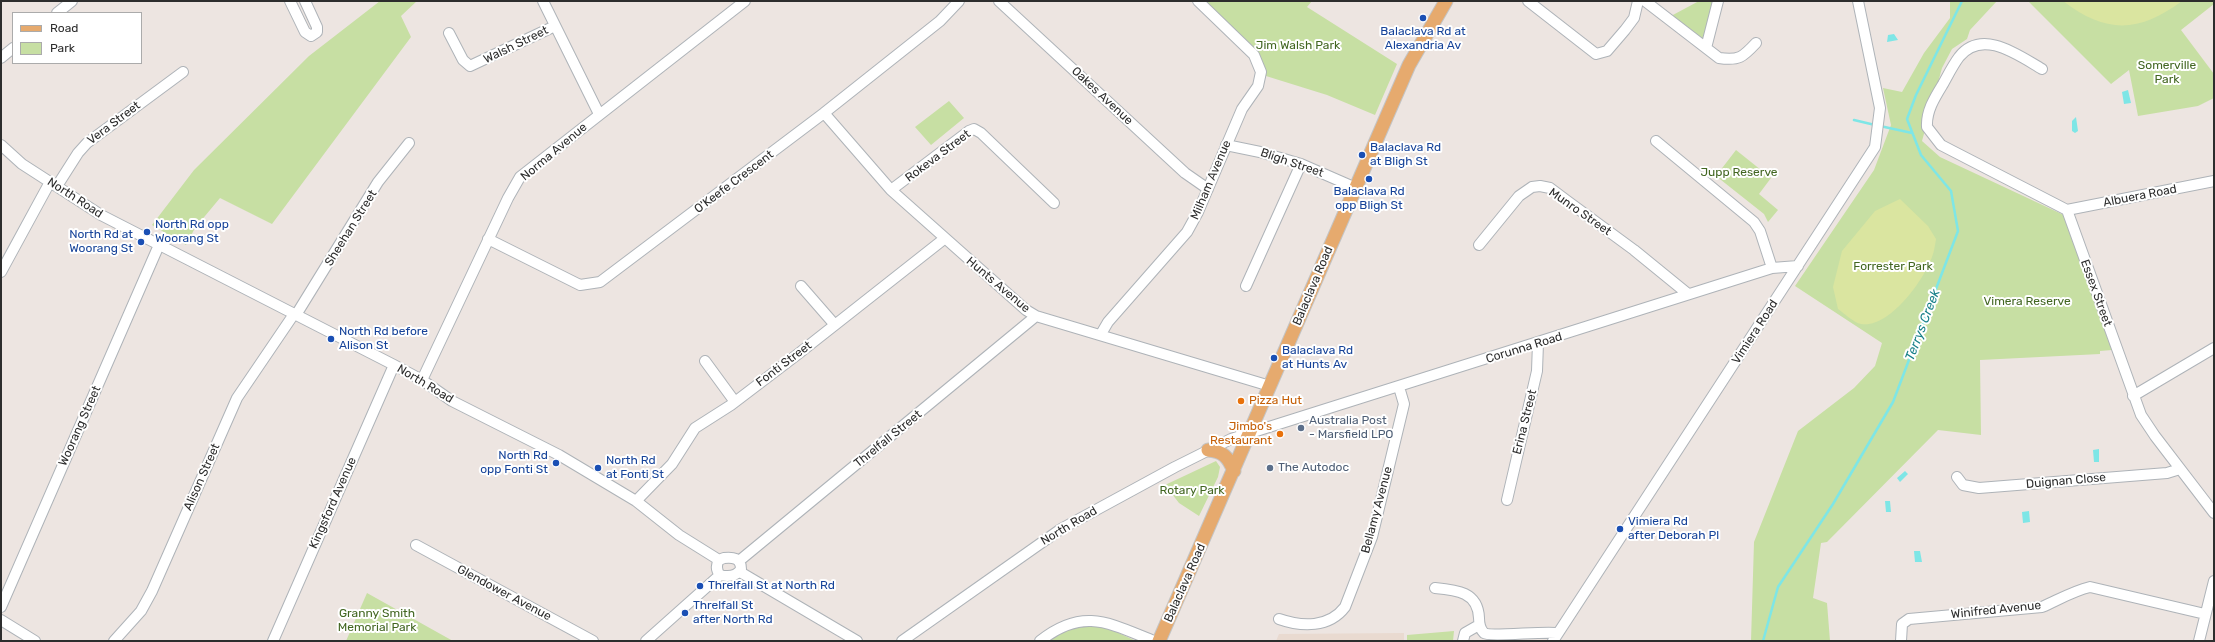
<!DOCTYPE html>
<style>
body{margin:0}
#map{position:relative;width:2215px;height:642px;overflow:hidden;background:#ede5e1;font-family:Rubik,sans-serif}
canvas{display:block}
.frame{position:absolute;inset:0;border:2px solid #2d2d2d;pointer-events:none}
.legend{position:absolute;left:12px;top:12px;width:130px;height:52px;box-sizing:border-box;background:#fff;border:1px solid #ababab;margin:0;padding:5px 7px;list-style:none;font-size:12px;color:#2d2d2d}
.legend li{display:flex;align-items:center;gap:8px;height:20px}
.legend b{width:20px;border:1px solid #ababab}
</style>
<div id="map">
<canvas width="2215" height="642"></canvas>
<div class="frame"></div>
<ul class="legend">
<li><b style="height:5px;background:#e6aa6e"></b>Road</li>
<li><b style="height:11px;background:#c7dfa3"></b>Park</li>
</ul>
</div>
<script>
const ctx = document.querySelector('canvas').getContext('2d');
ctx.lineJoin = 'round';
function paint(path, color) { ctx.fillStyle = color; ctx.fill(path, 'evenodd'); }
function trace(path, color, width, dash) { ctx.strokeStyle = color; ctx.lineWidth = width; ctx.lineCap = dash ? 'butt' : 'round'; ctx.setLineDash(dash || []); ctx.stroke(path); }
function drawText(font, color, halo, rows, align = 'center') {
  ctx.font = font + ' Rubik,sans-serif'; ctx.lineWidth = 4; ctx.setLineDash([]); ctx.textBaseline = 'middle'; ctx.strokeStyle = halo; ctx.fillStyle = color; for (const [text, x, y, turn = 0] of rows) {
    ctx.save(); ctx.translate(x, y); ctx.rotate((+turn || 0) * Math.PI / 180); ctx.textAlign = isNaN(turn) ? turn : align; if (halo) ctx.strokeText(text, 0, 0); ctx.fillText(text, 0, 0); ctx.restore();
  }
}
const education = new Path2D(`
 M1404 633V641H1276L1279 634Z`);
const green = new Path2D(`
 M380 1H417L401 16 411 37 272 224 220 198 195 228 186 245 152 225 194 170 309 56Z
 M1205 1H1312L1307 7 1397 64 1375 115 1327 95 1266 76 1259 55Z
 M1699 1H1714L1704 40 1671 16Z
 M1950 1H1997L1970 30 1967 39 1952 49 1942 68 1922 141 1940 157 2066 216 2112 350 2100 351V354L1980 360 1981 435 1938 430 1827 542 1821 543 1813 598 1827 603 1830 641H1751L1754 542 1798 431 1854 388 1875 366 1882 343 1795 286 1874 170 1891 125 1883 88 1902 92 1924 53 1950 18Z
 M2028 1H2214V4L2181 30 2214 74V98L2198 106 2138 116 2129 70 2111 84Z
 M949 101 964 118 931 145 915 127Z
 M1736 150 1771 178 1759 194 1778 210 1768 222 1764 214 1716 176Z
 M1216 461 1220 467 1218 477 1199 516 1179 503 1165 485Z
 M367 593 453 641H346Z
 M1089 625 1110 629 1136 641H1047L1060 632Z
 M1454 631 1453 641H1407V635Z`);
const pitch = new Path2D(`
 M2063 1H2182C2139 33 2106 34 2063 1Z
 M1900 199 1928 226 1936 239C1935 245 1934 252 1932 257 1924 280 1889 329 1861 324 1854 323 1844 313 1838 309L1833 287 1842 251 1875 211Z`);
const water = new Path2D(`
 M1894 34 1898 40 1887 42 1888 35Z
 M2128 90 2131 103 2124 104 2122 92Z
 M2076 117 2078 131 2075 133 2072 131V121Z
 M2099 449V462H2094L2093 450Z
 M1905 471 1908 474 1900 482 1897 478Z
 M1885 501H1890L1891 512H1886Z
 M2029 511 2030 522 2023 523 2022 512Z
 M1914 551H1920L1922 562H1915Z`);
const stream = new Path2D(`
 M1854 120 1875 125
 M1880 126 1912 133
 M1763 641 1778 587 1833 504 1893 402 1958 231 1951 191 1921 155 1907 119 1916 95 1962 1`);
const minor = new Path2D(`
 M290 1 305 32 311 36 317 32V27L305 1
 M543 1 599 114
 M999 1 1185 173 1208 189
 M1528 1 1596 54 1607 51 1625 30 1634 18 1638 1
 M1645 1 1719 58C1739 61 1743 57 1756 43
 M57 13 72 1
 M449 33 463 60 470 66 555 26
 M1706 48 1718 1
 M1 58 13 48
 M2042 69C2018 55 1982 28 1959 57 1953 65 1948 75 1943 84 1935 97 1926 111 1927 127L1941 145 2067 210 2141 415 2155 436 2214 513
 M824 113 891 190 1026 310 1036 316 1270 386
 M1656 141 1754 222 1760 231 1772 268
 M1 145 22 164 101 215 394 365 422 380 452 401 559 455 636 501 679 535 719 560
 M1226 145 1260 152 1301 164 1356 188
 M57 186 78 153 87 143 183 72
 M891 190 969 131 974 129 981 133 1054 203
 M2067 210 2214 181
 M488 239 580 285 600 282 824 113 940 21 959 1
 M1479 245 1519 196 1532 187 1540 186 1550 188 1566 200 1634 250 1688 294
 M1 272 50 182
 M801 286 835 325
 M1246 286 1301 164
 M296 315 378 182 409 143
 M1101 334 1108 322 1187 232 1198 212 1242 109 1258 86 1261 72 1254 55 1198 1
 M705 361 735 402
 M422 380 508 198 520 177 745 1
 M2133 396 2214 348
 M1957 477 1963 485 1979 488 2167 473 2180 469
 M1507 500 1537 371 1538 343
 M636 501 672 464 695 428 731 405 798 354 944 239
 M416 545 593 641
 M724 558C733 557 741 558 741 569 737 576 728 577 720 575 716 570 716 565 719 560Z
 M739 561 1036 316
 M740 572 857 641
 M1435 588C1457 590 1478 592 1479 618 1479 623 1480 629 1484 633 1490 637 1543 631 1557 633
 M1 607 159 245
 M1279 619C1302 627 1329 628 1345 607L1372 537 1404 404 1399 387
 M1 620 35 641
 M114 641 141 611 152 591 237 398 294 314
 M273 641 394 365
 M646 641 720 575
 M902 641 1061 529 1175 467 1231 439 1772 268 1798 266
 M1040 641C1083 607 1109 623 1154 641
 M1463 641 1465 633 1479 625
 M1553 641 1875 147 1880 108 1858 1
 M1901 641 1902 624 1909 619 2042 607C2058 600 2073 591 2090 587L2205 614
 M2199 641 2214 581`);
const major = new Path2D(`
 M1208 450C1223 451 1228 457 1234 471
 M1159 641 1409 65 1446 1`);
const markers = [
 [1423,18,4,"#1a4fb4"],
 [1362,155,4,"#1a4fb4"],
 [1369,179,4,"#1a4fb4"],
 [147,232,4,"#1a4fb4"],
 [141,242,4,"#1a4fb4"],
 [331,339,4,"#1a4fb4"],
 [1274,358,4,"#1a4fb4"],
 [1241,401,4,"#e8710a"],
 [1301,428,4,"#5c6f8a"],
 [1280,434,4,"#e8710a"],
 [556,463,4,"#1a4fb4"],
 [598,468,4,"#1a4fb4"],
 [1270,468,4,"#5c6f8a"],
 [1620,529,4,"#1a4fb4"],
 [700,586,4,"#1a4fb4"],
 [685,613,4,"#1a4fb4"]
];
const transitNames = [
 ["Balaclava Rd at",1423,32,"center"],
 ["Alexandria Av",1423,46,"center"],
 ["Balaclava Rd",1370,148],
 ["at Bligh St",1370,162],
 ["Balaclava Rd",1369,192,"center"],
 ["opp Bligh St",1369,206,"center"],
 ["North Rd opp",155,225],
 ["Woorang St",155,239],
 ["North Rd at",133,235,"right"],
 ["Woorang St",133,249,"right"],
 ["North Rd before",339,332],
 ["Alison St",339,346],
 ["Balaclava Rd",1282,351],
 ["at Hunts Av",1282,365],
 ["North Rd",548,456,"right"],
 ["opp Fonti St",548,470,"right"],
 ["North Rd",606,461],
 ["at Fonti St",606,475],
 ["Vimiera Rd",1628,522],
 ["after Deborah Pl",1628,536],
 ["Threlfall St at North Rd",708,586],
 ["Threlfall St",693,606],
 ["after North Rd",693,620]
];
const streetNames = [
 ["Walsh Street",516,45,-26],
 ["Oakes Avenue",1102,96,43],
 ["Vera Street",114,123,-37],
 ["Norma Avenue",554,152,-40],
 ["Rokeva Street",938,156,-37],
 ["Bligh Street",1292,163,19],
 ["Milham Avenue",1211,180,-67],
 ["O'Keefe Crescent",734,182,-37],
 ["Albuera Road",2140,196,-11],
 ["North Road",75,198,33],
 ["Munro Street",1580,212,35],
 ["Sheehan Street",351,228,-58],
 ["Hunts Avenue",998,285,40],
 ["Balaclava Road",1313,286,-67],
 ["Essex Street",2096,293,70],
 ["Vimiera Road",1755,332,-57],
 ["Corunna Road",1524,348,-17],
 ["Fonti Street",784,364,-37],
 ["North Road",425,384,31],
 ["Erina Street",1525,422,-76],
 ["Woorang Street",80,426,-66],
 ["Threlfall Street",888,439,-39],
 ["Alison Street",202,477,-66],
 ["Duignan Close",2066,481,-5],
 ["Kingsford Avenue",333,503,-66],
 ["Bellamy Avenue",1377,510,-75],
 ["North Road",1069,526,-31],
 ["Balaclava Road",1185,583,-66],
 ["Glendower Avenue",504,593,28],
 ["Winifred Avenue",1996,610,-6]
];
const parkNames = [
 ["Jim Walsh Park",1298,46],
 ["Somerville",2167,66],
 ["Park",2167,80],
 ["Jupp Reserve",1739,173],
 ["Forrester Park",1893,267],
 ["Vimera Reserve",2027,302],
 ["Rotary Park",1192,491],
 ["Granny Smith",377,614],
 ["Memorial Park",377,628]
];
const foodNames = [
 ["Pizza Hut",1249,401],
 ["Jimbo's",1272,427,"right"],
 ["Restaurant",1272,441,"right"]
];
const serviceNames = [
 ["Australia Post",1309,421],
 ["- Marsfield LPO",1309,435],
 ["The Autodoc",1278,468]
];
const waterNames = [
 ["Terrys Creek",1923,325,-69]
];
paint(education, '#e9dad0');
paint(green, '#c7dfa3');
paint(pitch, '#dae5a0');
paint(water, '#7ee6e6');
trace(stream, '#7ee6e6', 2.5);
trace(minor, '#aeb3b8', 12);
trace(major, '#c4c4c4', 15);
trace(minor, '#fff', 10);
trace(major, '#e6aa6e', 13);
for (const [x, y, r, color] of markers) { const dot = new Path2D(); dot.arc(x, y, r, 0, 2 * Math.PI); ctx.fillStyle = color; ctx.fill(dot); trace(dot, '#fff', 1.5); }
drawText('12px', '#164399', '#fff', transitNames, 'left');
drawText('12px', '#2d2d2d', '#fff', streetNames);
drawText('12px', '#426621', '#fff', parkNames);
drawText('12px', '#c56008', '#fff', foodNames, 'left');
drawText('12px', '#4e5e75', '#fff', serviceNames, 'left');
drawText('italic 13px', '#188089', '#fff', waterNames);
</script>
